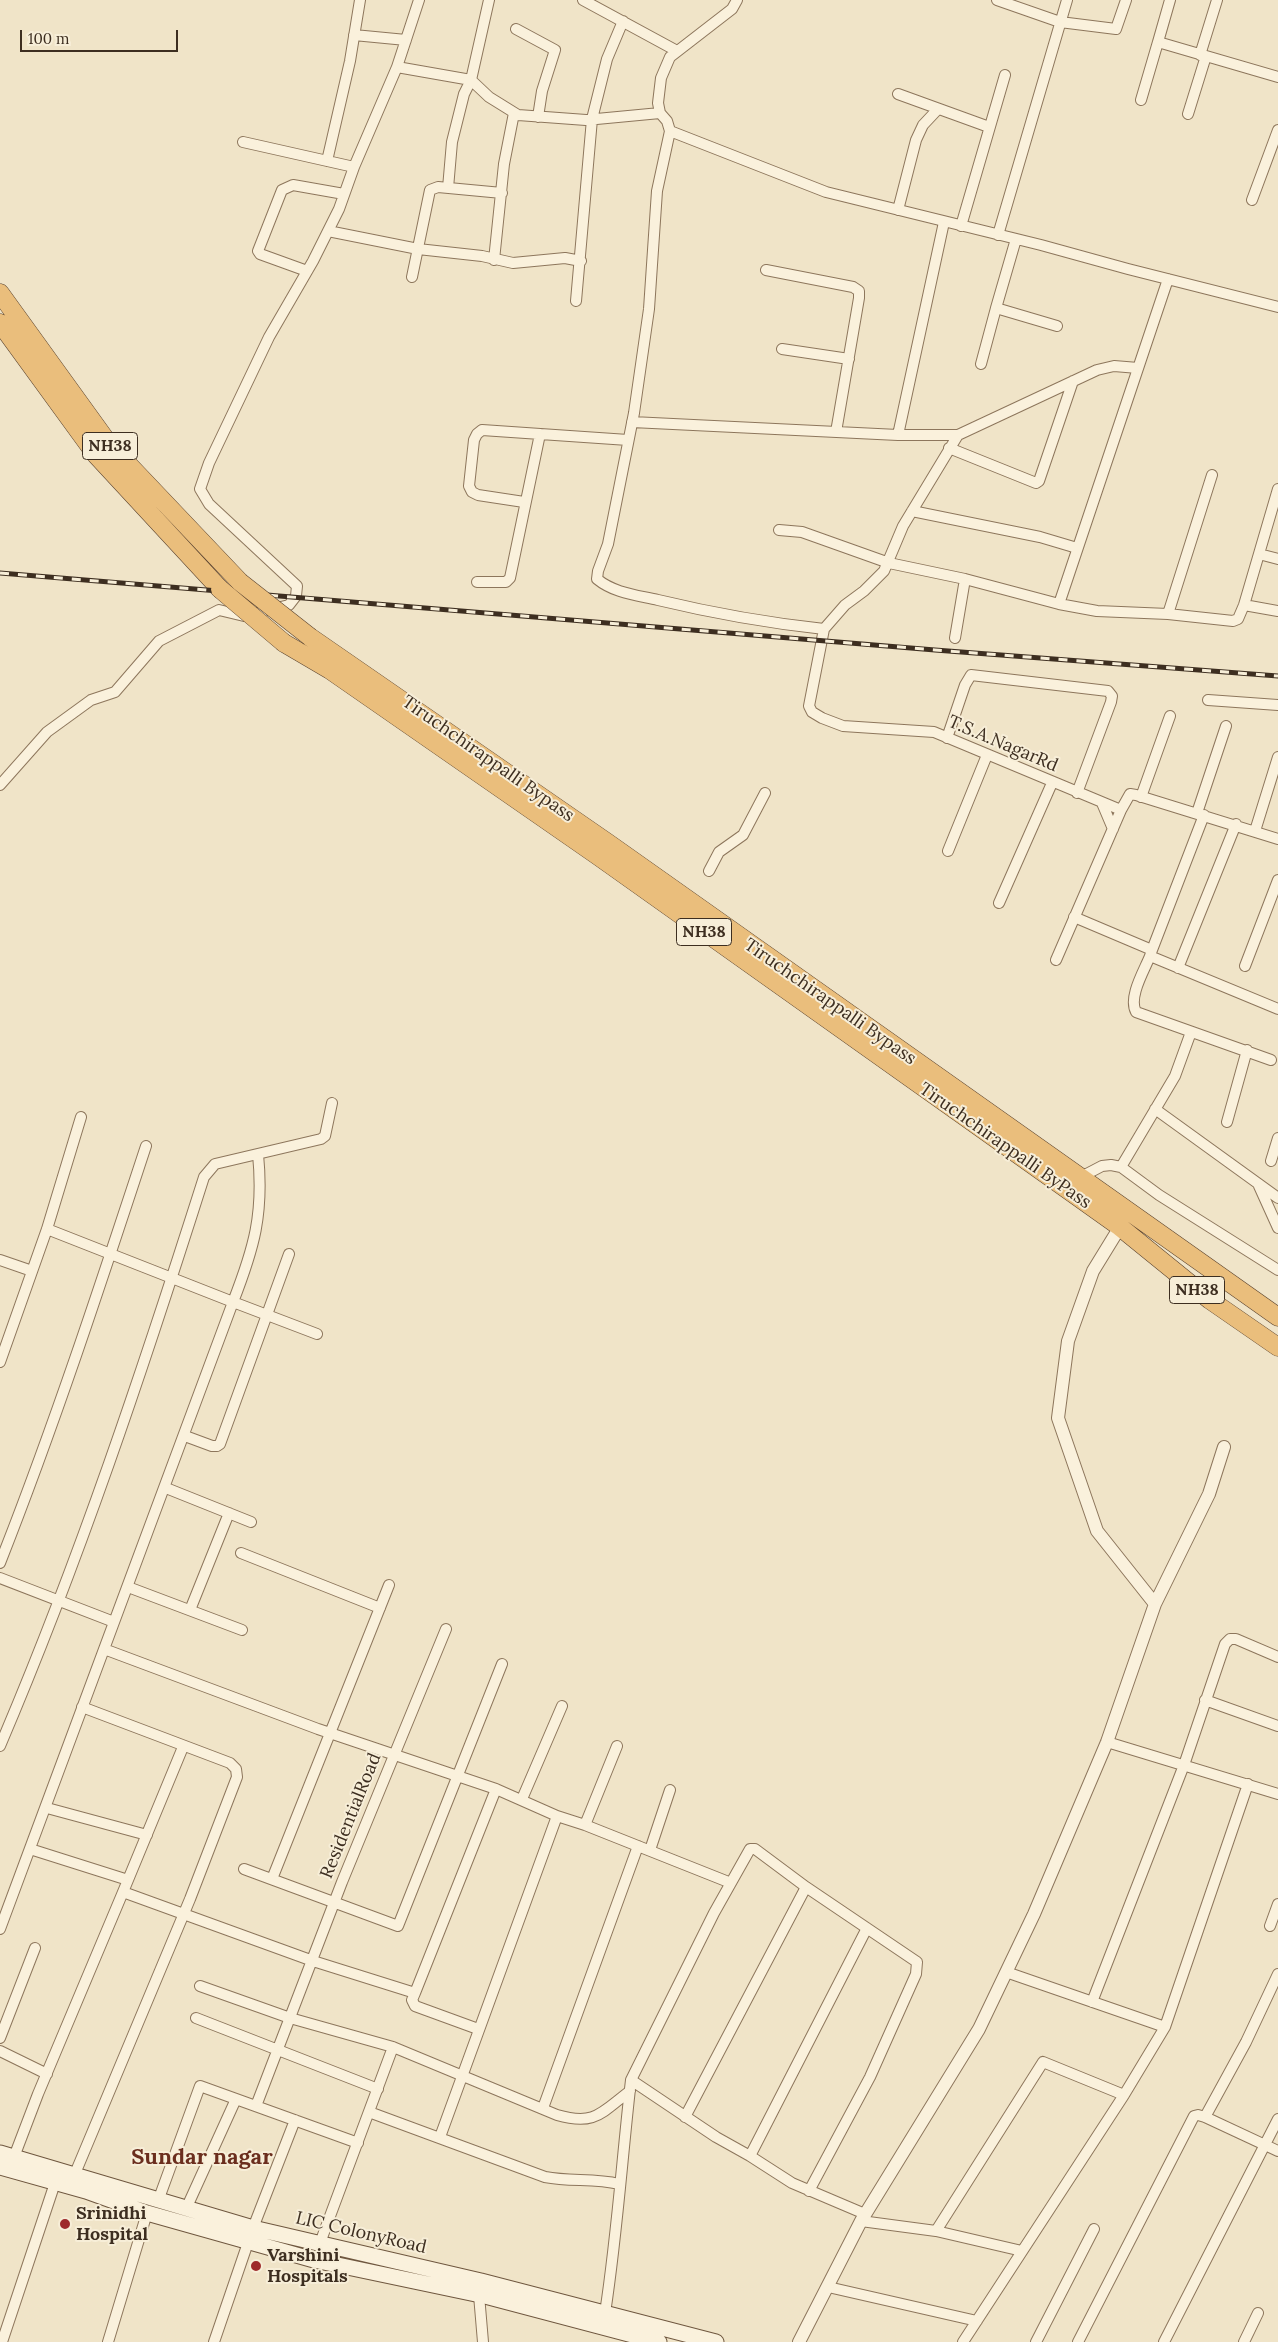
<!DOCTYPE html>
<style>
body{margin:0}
#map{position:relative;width:1278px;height:2342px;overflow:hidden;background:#f0e4c8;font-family:Lora,serif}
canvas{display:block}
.scale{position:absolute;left:20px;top:30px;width:158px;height:22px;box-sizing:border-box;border:2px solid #3d2e20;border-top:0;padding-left:6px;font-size:15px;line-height:18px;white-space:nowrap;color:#3d2e20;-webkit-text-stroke:4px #f7eed8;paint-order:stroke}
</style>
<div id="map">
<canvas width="1278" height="2342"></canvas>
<div class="scale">100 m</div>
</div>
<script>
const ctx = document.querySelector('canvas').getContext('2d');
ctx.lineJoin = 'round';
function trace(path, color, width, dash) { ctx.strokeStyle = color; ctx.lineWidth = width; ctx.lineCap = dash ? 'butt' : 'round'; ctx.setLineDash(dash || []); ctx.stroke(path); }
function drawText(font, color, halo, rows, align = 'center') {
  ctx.font = font + ' Lora,serif'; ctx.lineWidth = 4; ctx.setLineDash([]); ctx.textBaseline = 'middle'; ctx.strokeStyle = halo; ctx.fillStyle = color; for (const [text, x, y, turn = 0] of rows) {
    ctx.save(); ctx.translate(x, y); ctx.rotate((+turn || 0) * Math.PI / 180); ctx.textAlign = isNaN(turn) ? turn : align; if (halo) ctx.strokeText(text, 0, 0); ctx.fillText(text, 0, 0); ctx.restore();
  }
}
const minor = new Path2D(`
 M583 0 677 51
 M737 0 732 9 670 57 661 78 658 103 660 113 667 121 670 131 657 191 649 309 634 413 608 544 598 571 597 579C614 593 636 595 658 600 712 613 768 623 824 629
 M997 0 1060 22 1116 29 1126 0
 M1170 0 1158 42 1278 77
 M516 29 555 50 542 91 538 117
 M354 35 406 40
 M1200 55 1217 0
 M397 67 471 80 489 97 518 115 586 120 660 113
 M898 94 989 127
 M1141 100 1158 42
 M1188 114 1206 56
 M670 131 826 192 1041 245 1128 269 1278 307
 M243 142 354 167
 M327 161 350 61 360 0
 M448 188 452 142 464 94 471 80 489 0
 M1252 200 1278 130
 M898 210 916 140 923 125 938 109
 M961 226 1005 75
 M328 231 418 249 482 256 513 263 565 258 581 261
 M998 235 1067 0
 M1016 239 996 308 1057 326
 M494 260 504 164 514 113
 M766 270 853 287 859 291V298L836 432
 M307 271 260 254 258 251 282 190 293 185 344 194
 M412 277 430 190 438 187 502 193
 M576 301 592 119 607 59 623 21
 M782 349 849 359
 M981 364 996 308
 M632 422 898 435H958L1097 370 1114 366 1138 368
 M898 435 944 222
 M958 435 903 526 884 571 864 591 845 605 824 629 809 706 812 712 822 718 843 726 934 732 1121 810 1130 794 1136 795 1278 839
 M949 448 1036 483 1039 481 1073 381
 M524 502 478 495 472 492 469 486 474 440 477 434 482 430 628 440
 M912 511 1040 537 1077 548
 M779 530 802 532 889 563 965 579 1059 604 1097 611 1168 614 1233 621 1238 619 1244 605 1278 489
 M1259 554 1278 559
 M477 582H506L510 578 540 434
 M1059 604 1168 279
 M1244 605 1278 611
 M1168 614 1212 475
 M955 638 965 579
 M1208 700 1278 705
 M947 738 965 685 971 675 1108 691 1112 696 1111 702 1077 793
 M0 785 47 732 91 700 115 692 159 641 219 610 244 616 289 605 296 596 297 586 209 504 200 489 209 463 269 337 313 261 339 209 354 167 397 67 419 0
 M1141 797 1170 716
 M1102 803 1113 829
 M1197 813 1226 726
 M1255 831 1278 757
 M948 851 987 755
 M709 871 719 852 743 835 765 793
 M999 903 1052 783
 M1074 917 1152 950 1150 956 1278 1009
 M1152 950 1204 815
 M1150 956C1144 971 1128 997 1136 1012L1271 1060
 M1056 960 1121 810
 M1245 966 1278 880
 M1178 968 1236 824
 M1155 1109 1278 1198
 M1227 1122 1247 1050
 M258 1154C264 1214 254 1248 233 1302L317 1334
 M1271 1161 1278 1138
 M1121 1167 1175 1076 1191 1032
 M1079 1178 1102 1166 1111 1165 1121 1167 1159 1195 1278 1270
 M1259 1186 1278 1228
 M0 1260 32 1271
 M0 1362 47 1229 81 1117
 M185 1436 212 1446H217L220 1444 289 1254
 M166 1488 251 1522
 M241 1553 380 1608
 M0 1563C54 1426 100 1286 146 1146
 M0 1578 114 1622
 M128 1587 242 1630
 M190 1610 229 1513
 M104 1649 318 1729 496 1789 557 1816 585 1825 731 1883
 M1205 1700 1278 1726
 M1107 1742 1278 1794
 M0 1746C79 1561 143 1369 204 1177L215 1164 321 1139 325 1136 332 1103
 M522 1799 562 1706
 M47 1808 147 1835
 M585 1825 617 1746
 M30 1849 128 1880
 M650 1850 670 1790
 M244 1869 398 1926 502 1664
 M272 1879 389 1585
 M123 1892 183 1747
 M1270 1926 1278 1904
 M0 1929C79 1721 157 1512 233 1302L47 1229
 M1006 1972 1165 2027
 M200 1986 290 2018 393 2047 557 2115C595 2126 601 2113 630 2091
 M415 1993 412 2000 415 2006 478 2029
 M1092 2002 1184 1765 1225 1644 1230 1639H1236L1278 1657
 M196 2018 378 2089
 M0 2038 35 1948
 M0 2051 47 2074
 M631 2080 714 1913 750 1849H755L806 1887 917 1962 916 1974 870 2077 809 2191
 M256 2106 342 1882 446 1629
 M543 2108 638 1846
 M369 2112 545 2177C570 2182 594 2178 619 2184
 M685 2117 806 1887
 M1205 2117 1246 2042 1278 1974
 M440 2137 557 1816
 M750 2156 867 1928
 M14 2157 38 2094 123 1892 313 1961 415 1993 496 1789
 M74 2176 190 1899 237 1777 236 1769 230 1763 82 1707
 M158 2201 200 2086 358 2143
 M186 2209 236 2099
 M861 2221 936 2231 1022 2251
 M936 2231 1043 2062 1124 2095
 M320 2243 393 2047
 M828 2287 977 2321
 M479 2295 483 2342
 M605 2313C617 2236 622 2158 631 2080L716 2137 750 2156 792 2183 865 2214
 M2 2342 55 2183
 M108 2342 147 2213
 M214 2342 253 2228 295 2120
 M963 2342 1124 2095 1165 2027 1248 1784
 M1036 2342 1094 2229
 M1078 2342 1194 2116 1198 2115 1205 2117 1278 2151
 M1164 2342 1278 2119
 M1244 2342 1258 2313`);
const tertiary = new Path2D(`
 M1119 1219 1120 1227 1093 1271 1068 1341 1058 1418 1097 1531 1155 1604
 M799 2342 861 2221 979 2029 1034 1914 1107 1742 1155 1604 1209 1494 1224 1447`);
const secondary = new Path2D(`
 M0 2153 253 2228 481 2281 716 2342
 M0 2167 86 2191 147 2213 314 2260 485 2296 659 2342`);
const trunk = new Path2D(`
 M0 293 109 444 240 582
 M0 323 96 455 220 589
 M310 637 608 843 1278 1317
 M284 643 330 670 598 856 1120 1227 1210 1300 1278 1347`);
const rail = new Path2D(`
 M0 573 935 650 1278 676`);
const trunkBridge = new Path2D(`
 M240 582 310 637
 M220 589 284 643`);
const markers = [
 [65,2224,6,"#9e2a2b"],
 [256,2266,6,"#9e2a2b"]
];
const shields = [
 [110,446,55],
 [704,932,55],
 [1197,1290,55]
];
const shieldNames = [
 ["NH38",110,446],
 ["NH38",704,932],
 ["NH38",1197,1290]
];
const streetNames = [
 ["T.S.A.NagarRd",1003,744,23],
 ["Tiruchchirappalli Bypass",488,759,35],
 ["Tiruchchirappalli Bypass",830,1002,35],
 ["Tiruchchirappalli ByPass",1005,1146,35],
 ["ResidentialRoad",351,1816,-68],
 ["LIC ColonyRoad",361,2233,13]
];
const poiNames = [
 ["Srinidhi",76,2214],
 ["Hospital",76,2235],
 ["Varshini",267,2256],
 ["Hospitals",267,2277]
];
const districtNames = [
 ["Sundar nagar",202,2158]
];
trace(minor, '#8d765c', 12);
trace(tertiary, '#8d765c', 14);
trace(secondary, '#6f573f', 17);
trace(trunk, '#5b4430', 19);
trace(minor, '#faf1dc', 10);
trace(tertiary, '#faf1dc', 12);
trace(secondary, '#faf1dc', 15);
trace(trunk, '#eabe7c', 18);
trace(rail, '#3d2e20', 5);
trace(rail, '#f7eed8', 3, [9]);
trace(trunkBridge, '#5b4430', 19, []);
trace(trunkBridge, '#eabe7c', 18);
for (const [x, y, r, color] of markers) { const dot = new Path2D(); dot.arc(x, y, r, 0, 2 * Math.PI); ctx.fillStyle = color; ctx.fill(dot); trace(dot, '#f7eed8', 2); }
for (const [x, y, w] of shields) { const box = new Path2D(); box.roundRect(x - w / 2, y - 13.5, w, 27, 4); ctx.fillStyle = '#f7eed8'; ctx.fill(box); trace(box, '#3d2e20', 1); }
drawText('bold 16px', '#3d2e20', null, shieldNames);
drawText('18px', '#3d2e20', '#f7eed8', streetNames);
drawText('bold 18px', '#3d2e20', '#f7eed8', poiNames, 'left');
drawText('bold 22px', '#6b2e1e', '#f7eed8', districtNames);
</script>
